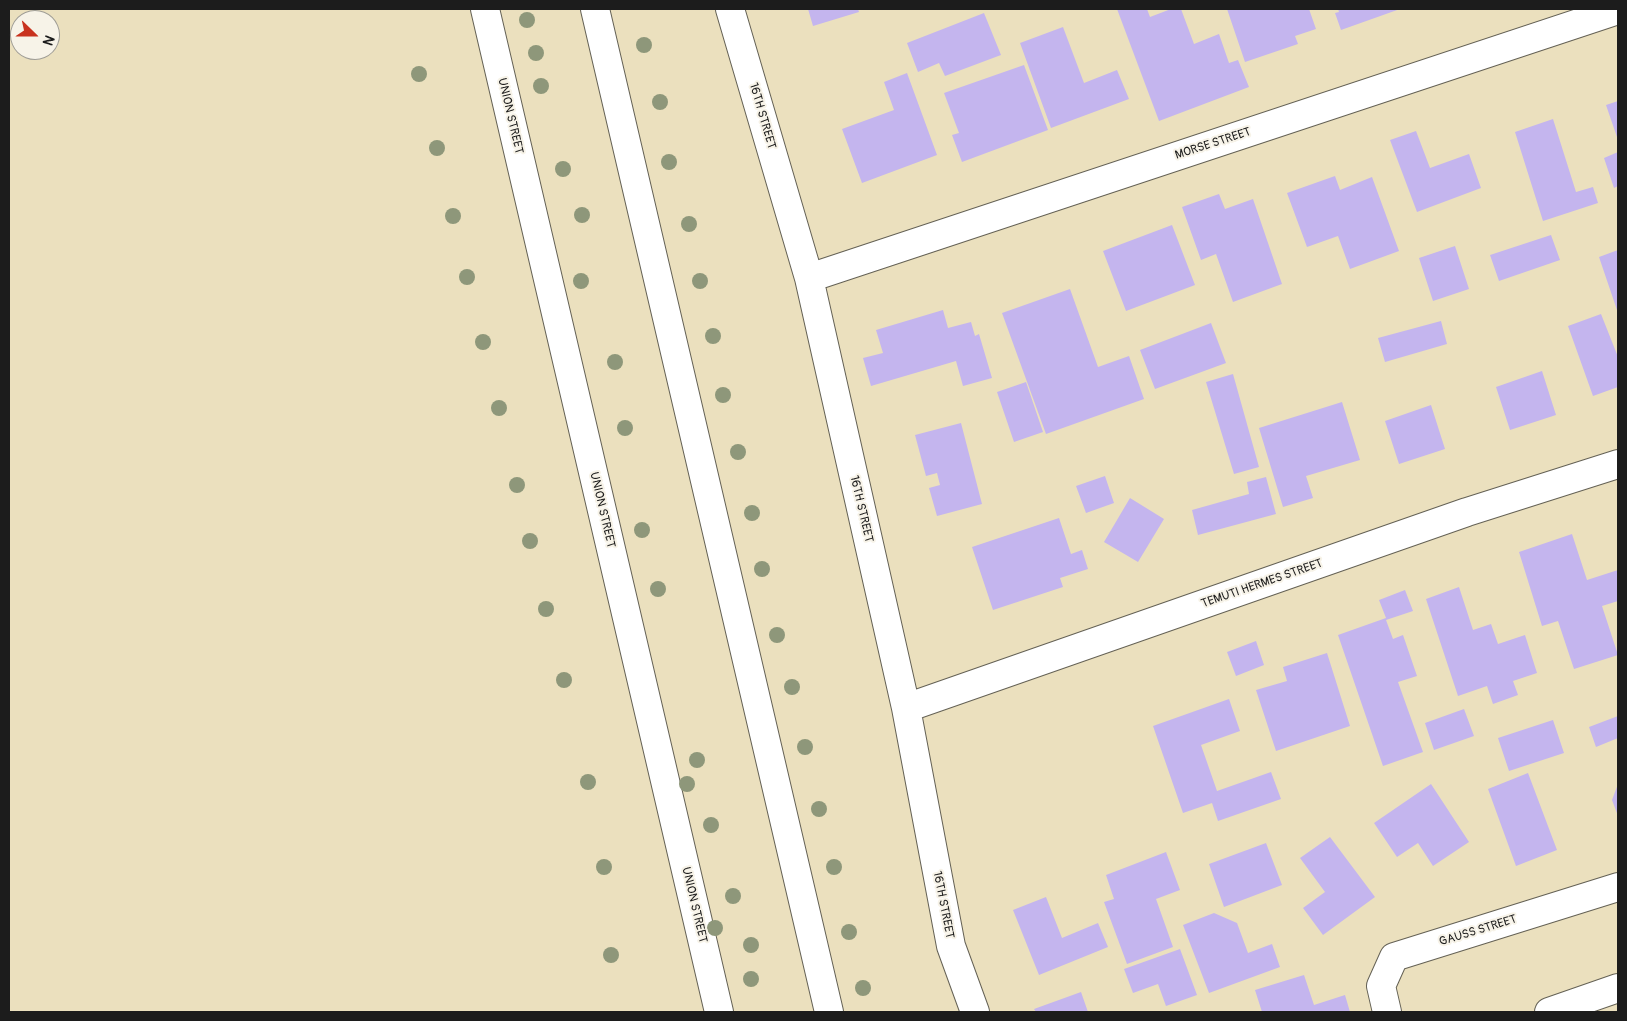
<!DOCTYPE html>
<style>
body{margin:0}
#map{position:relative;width:1627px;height:1021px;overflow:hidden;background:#ebe0be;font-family:Pangolin,sans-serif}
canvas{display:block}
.frame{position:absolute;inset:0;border:10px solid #1c1c1c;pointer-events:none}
.north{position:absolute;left:10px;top:10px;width:50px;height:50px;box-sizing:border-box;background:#f7f3e8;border:1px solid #9f9d96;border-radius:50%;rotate:112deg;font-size:14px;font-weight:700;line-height:20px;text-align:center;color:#1c1c1c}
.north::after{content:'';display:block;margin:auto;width:18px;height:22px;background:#c8321e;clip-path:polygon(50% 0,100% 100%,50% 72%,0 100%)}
</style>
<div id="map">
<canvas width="1627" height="1021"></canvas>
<div class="frame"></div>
<div class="north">N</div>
</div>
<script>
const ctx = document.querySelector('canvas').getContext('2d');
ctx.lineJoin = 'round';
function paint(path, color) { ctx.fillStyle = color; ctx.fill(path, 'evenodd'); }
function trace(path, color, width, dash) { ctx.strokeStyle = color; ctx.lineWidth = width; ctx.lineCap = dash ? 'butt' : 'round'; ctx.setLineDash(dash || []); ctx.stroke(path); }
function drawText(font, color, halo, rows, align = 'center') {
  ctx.font = font + ' Pangolin,sans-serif'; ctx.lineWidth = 4; ctx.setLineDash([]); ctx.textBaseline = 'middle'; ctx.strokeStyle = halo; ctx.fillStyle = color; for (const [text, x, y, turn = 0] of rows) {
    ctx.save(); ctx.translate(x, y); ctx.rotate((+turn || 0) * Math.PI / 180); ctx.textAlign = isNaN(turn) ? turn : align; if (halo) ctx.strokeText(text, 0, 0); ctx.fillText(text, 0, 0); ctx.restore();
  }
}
const building = new Path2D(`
 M808 9H858L859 12 813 26Z
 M1117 9H1147L1150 17 1171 9H1181L1194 44 1219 34 1229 63 1238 60 1249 87 1159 121Z
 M1227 9H1309L1316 29 1295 36 1298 44 1245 62Z
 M1338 9H1400L1341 30 1335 13 1339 12Z
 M984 13 1001 55 945 76 939 63 918 72 907 43Z
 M1063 27 1084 83 1117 70 1129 99 1051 128 1020 43Z
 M1024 65 1048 130 962 162 952 135 959 133 944 93Z
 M907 73 937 155 862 183 842 129 894 110 884 82Z
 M1618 101V140L1606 105Z
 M1553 119 1576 192 1593 187 1598 203 1543 221 1515 132Z
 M1416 131 1430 168 1469 154 1481 188 1417 212 1390 140Z
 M1618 152V186L1614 188 1604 158Z
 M1335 176 1340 190 1372 177 1399 251 1350 269 1338 236 1307 247 1287 193Z
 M1219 194 1225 209 1253 199 1282 284 1233 302 1216 254 1201 260 1182 207Z
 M1172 225 1195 285 1126 311 1103 251Z
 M1551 235 1560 260 1499 281 1490 255Z
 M1455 246 1469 289 1433 301 1419 258Z
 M1618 250V313L1599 257Z
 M1070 289 1098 367 1129 356 1144 399 1046 434 1002 313Z
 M943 310 948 328 971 322 975 336 979 334 992 378 963 386 956 361 871 386 863 358 883 353 876 330Z
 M1601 314 1618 357V387L1593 396 1568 326Z
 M1441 321 1447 344 1385 362 1378 338Z
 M1211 323 1226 363 1155 389 1140 350Z
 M1542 371 1556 415 1510 430 1496 387Z
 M1233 374 1259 467 1234 474 1206 382Z
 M1026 382 1043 432 1014 442 997 392Z
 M1342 402 1360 460 1306 476 1313 498 1283 507 1259 428Z
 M1431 405 1445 449 1399 464 1385 421Z
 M961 423 982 504 937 516 929 488 940 485 937 473 926 476 915 435Z
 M1105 476 1114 503 1086 513 1076 486Z
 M1266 477 1276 514 1198 535 1192 510 1249 494 1247 482Z
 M1130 498 1164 519 1138 562 1104 542Z
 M1059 518 1071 554 1082 550 1088 569 1060 578 1063 587 993 610 972 547Z
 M1572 534 1587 580 1618 570V601L1602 606 1618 655 1574 669 1558 621 1542 626 1519 552Z
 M1459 587 1473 630 1491 624 1498 644 1525 635 1537 673 1513 681 1518 695 1493 704 1487 686 1458 696 1426 599Z
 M1405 590 1413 611 1386 620 1393 639 1403 635 1417 676 1398 682 1423 752 1383 766 1338 635 1386 618 1379 600Z
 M1256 641 1264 665 1236 676 1227 652Z
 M1327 653 1350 726 1276 751 1256 690 1287 681 1283 667Z
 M1229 699 1240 731 1201 745 1217 791 1271 772 1281 799 1218 821 1212 803 1183 813 1153 726Z
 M1464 709 1474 736 1434 750 1425 723Z
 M1618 716V738L1596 747 1589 727Z
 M1553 720 1564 753 1509 771 1498 738Z
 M1528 773 1557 850 1516 866 1488 789Z
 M1431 784 1469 842 1433 866 1418 843 1397 857 1374 823Z
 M1618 784V816L1612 800Z
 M1330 837 1375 897 1323 935 1303 908 1325 892 1300 858Z
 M1266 843 1282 885 1224 907 1209 864Z
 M1166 852 1180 890 1156 899 1173 947 1127 964 1104 902 1114 899 1106 875Z
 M1046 897 1062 938 1098 923 1108 947 1039 975 1013 910Z
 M1214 913 1237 923 1248 953 1272 944 1280 967 1209 993 1183 925Z
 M1180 949 1197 995 1166 1006 1158 984 1133 993 1124 969Z
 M1304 975 1314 1005 1345 995 1350 1012H1262L1255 990Z
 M1081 992 1088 1012H1036L1034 1009Z`);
const street = new Path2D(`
 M730 9 809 278 906 708 951 946 975 1012
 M809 278 1618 10
 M906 708 1467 512 1618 464
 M1387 1012 1381 986 1394 957 1618 887
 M1549 1012 1618 988`);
const secondary = new Path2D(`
 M485 9 719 1012
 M595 9 829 1012`);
const trees = [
 [527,20],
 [644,45],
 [536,53],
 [419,74],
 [541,86],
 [660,102],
 [437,148],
 [669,162],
 [563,169],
 [582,215],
 [453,216],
 [689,224],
 [467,277],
 [581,281],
 [700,281],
 [713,336],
 [483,342],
 [615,362],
 [723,395],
 [499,408],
 [625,428],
 [738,452],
 [517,485],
 [752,513],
 [642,530],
 [530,541],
 [762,569],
 [658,589],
 [546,609],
 [777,635],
 [564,680],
 [792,687],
 [805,747],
 [697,760],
 [588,782],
 [687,784],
 [819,809],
 [711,825],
 [604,867],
 [834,867],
 [733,896],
 [715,928],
 [849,932],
 [751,945],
 [611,955],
 [751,979],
 [863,988]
];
const streetNames = [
 ["UNION STREET",510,116,77],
 ["16TH STREET",762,116,74],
 ["MORSE STREET",1213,144,-18],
 ["16TH STREET",861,509,77],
 ["UNION STREET",602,510,77],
 ["TEMUTI HERMES STREET",1262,584,-19],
 ["UNION STREET",694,905,77],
 ["16TH STREET",943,905,79],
 ["GAUSS STREET",1478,931,-17]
];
paint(building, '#c4b5ee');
trace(street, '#646155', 30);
trace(secondary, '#646155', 30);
trace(street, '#fff', 28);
trace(secondary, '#fff', 28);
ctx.fillStyle = '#8e977a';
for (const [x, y] of trees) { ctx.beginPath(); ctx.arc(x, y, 8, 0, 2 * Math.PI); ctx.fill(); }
drawText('12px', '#1c1c1c', '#f7f3e8', streetNames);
</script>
